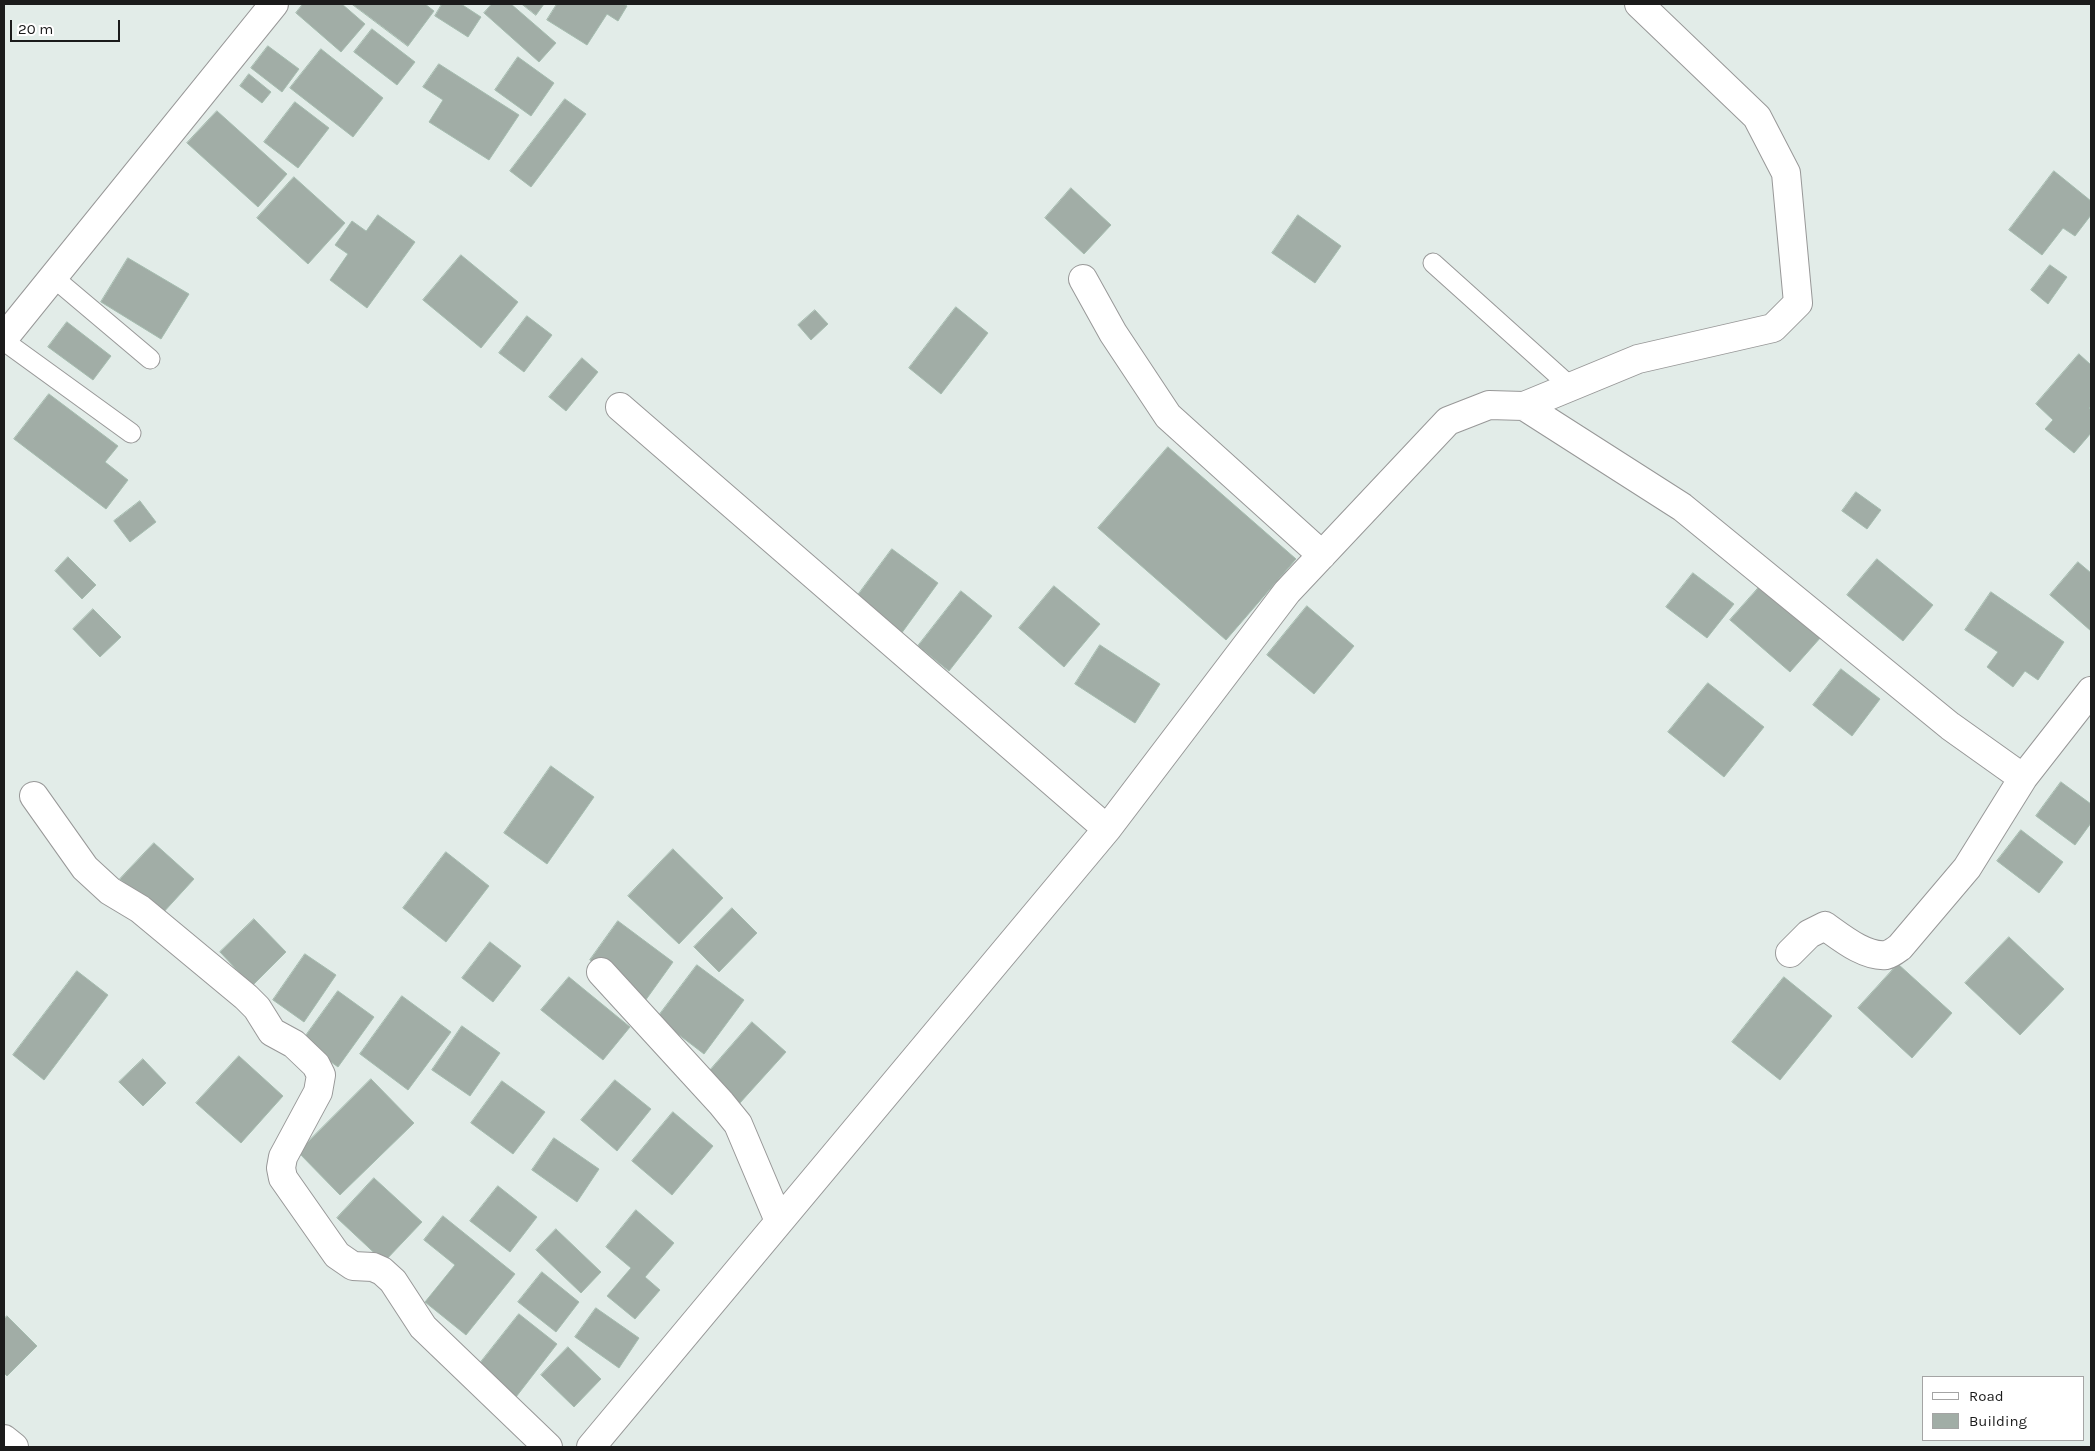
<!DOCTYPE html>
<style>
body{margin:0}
#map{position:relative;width:2095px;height:1451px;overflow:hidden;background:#e2ece8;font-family:Karla,sans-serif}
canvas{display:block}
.frame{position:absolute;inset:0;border:5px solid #1b1b1b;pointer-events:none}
.legend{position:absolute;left:1922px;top:1376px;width:162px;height:65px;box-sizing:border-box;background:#fff;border:1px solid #a4a4a4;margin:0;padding:6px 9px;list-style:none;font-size:15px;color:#1b1b1b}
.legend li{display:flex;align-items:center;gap:10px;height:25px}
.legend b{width:25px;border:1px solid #a4a4a4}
.scale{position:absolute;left:10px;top:20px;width:110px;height:22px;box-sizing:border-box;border:2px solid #1b1b1b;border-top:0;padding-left:6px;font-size:15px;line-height:18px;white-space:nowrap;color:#1b1b1b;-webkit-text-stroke:4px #fff;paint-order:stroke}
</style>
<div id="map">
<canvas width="2095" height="1451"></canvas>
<div class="frame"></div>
<ul class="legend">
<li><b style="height:6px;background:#fff"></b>Road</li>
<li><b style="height:14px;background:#a1ada6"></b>Building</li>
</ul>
<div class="scale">20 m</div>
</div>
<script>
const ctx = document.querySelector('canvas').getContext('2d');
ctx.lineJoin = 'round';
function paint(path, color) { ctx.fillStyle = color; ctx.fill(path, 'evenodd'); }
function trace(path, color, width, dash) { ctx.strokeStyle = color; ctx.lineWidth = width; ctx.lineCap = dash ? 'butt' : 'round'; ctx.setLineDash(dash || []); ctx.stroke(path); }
const building = new Path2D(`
 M303 4H342L365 24 341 52 296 13Z
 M352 4H425L434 11 408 46Z
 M442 4H461L481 17 468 37 435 16Z
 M492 4H511L556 43 539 62 484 13Z
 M522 4H544L536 15Z
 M557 4H623L627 6 618 21 607 14 587 45 547 20Z
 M372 29 415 62 397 85 354 52Z
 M268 46 299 69 282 92 251 68Z
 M321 49 383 98 353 137 290 88Z
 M518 57 554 83 531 116 495 90Z
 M439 64 519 115 489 160 429 122 443 100 423 87Z
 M249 74 271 92 262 103 240 86Z
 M565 99 586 114 531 187 510 171Z
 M295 102 329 128 298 168 264 142Z
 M217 111 287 174 258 207 187 143Z
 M2054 171 2091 201V215L2075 236 2063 228 2042 255 2009 230Z
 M294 177 345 223 308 264 257 218Z
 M1071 188 1111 225 1084 254 1045 218Z
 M378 215 415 242 367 308 330 280 348 254 335 245 352 221 366 231Z
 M1298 215 1341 246 1315 283 1272 253Z
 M461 255 518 302 481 348 423 300Z
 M128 258 189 294 161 339 101 302Z
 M2050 265 2067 277 2048 304 2031 290Z
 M956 307 988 333 941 394 909 368Z
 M815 310 828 324 811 340 798 325Z
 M527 316 552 335 524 372 499 353Z
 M67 322 111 356 93 380 48 347Z
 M2079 354 2091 365V406L2089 408 2091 409V433L2074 453 2045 429 2053 420 2036 404Z
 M582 358 598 372 566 411 549 397Z
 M49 394 118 446 105 462 128 480 106 509 14 439Z
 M1168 447 1296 559 1226 640 1098 528Z
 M1856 492 1881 510 1867 529 1842 511Z
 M140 501 156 522 130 542 114 521Z
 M892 549 938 583 901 634 855 599Z
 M68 557 96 585 82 599 55 571Z
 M1877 559 1933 605 1903 641 1847 595Z
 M2078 562 2091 573V631L2050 595Z
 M1693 573 1734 604 1707 638 1666 607Z
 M1761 585 1821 637 1790 672 1730 620Z
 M1054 586 1100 624 1064 667 1019 628Z
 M961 591 992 616 949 671 918 646Z
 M1991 592 2064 642 2038 680 2025 671 2013 687 1987 667 1998 652 1965 630Z
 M1307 606 1354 646 1314 694 1267 655Z
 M93 609 121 637 100 657 73 629Z
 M1100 645 1160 684 1135 723 1075 684Z
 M1841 669 1880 699 1852 736 1813 705Z
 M1708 683 1764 727 1724 777 1668 732Z
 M551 766 594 797 547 864 504 833Z
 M2061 782 2091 804V823L2075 845 2036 816Z
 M2021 830 2063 862 2039 893 1997 861Z
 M154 843 194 879 161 915 120 879Z
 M673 849 723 898 679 944 628 896Z
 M446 852 489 886 446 942 403 908Z
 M732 908 757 933 719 972 694 947Z
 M254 919 286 952 252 986 220 952Z
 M618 921 673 962 645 1001 590 960Z
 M2009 937 2064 989 2020 1035 1965 983Z
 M490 942 521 966 493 1002 462 978Z
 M305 954 336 975 304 1022 273 1000Z
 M1898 964 1952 1013 1912 1058 1858 1008Z
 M697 965 744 1000 704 1054 657 1018Z
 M77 971 108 995 44 1080 13 1055Z
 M569 977 630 1027 603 1060 541 1010Z
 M1784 977 1832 1016 1780 1080 1732 1042Z
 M338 991 374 1017 338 1067 302 1041Z
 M402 996 451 1032 408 1090 360 1054Z
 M752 1022 786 1052 739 1104 706 1075Z
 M462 1026 500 1053 470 1096 432 1070Z
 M239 1056 283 1096 241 1143 196 1103Z
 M143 1059 166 1083 143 1106 119 1082Z
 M371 1079 414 1123 340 1195 298 1152Z
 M615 1080 651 1109 617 1151 581 1120Z
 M502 1081 545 1112 513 1154 471 1123Z
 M673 1112 713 1146 672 1195 632 1161Z
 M554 1138 599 1169 577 1202 532 1170Z
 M374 1178 422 1222 384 1262 337 1218Z
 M498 1186 537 1217 510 1252 470 1221Z
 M636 1210 674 1243 645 1277 660 1290 635 1319 607 1296 631 1268 606 1247Z
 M443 1216 515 1274 466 1335 425 1302 455 1265 424 1240Z
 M556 1229 601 1272 581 1293 536 1250Z
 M542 1272 579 1302 556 1332 518 1302Z
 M596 1308 639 1338 619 1368 575 1337Z
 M519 1314 557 1344 516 1397 477 1367Z
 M7 1316 37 1346 7 1376 4 1373V1319Z
 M568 1347 601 1379 574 1407 541 1375Z`);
const service = new Path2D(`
 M1433 263 1571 387
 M54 278 150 359
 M4 341 131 433`);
const minor = new Path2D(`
 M1083 279 1113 333 1168 416 1322 555
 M4 338 274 4
 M1524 406 1638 359 1773 328 1798 303 1786 173 1757 117 1639 4
 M620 407 1107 829
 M34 796 85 868 110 891 140 909 246 997 257 1008 272 1032 294 1044 316 1065 321 1075 318 1092 283 1157 281 1168 283 1178 337 1255 353 1266 373 1267 382 1271 393 1281 423 1327 548 1447
 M1790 953 1809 934 1825 926C1842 938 1865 957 1886 955 1891 954 1896 950 1900 947L1967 868 2023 778
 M601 972 721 1103 738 1124 779 1221
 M4 1439 14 1447
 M591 1447 1107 829 1287 592 1448 421 1489 405 1524 406 1682 507 1950 726 2023 778 2091 691`);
paint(building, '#a1ada6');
trace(building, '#a5bcaf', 1);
trace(service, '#989898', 21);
trace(minor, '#989898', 30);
trace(service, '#fff', 19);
trace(minor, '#fff', 28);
</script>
